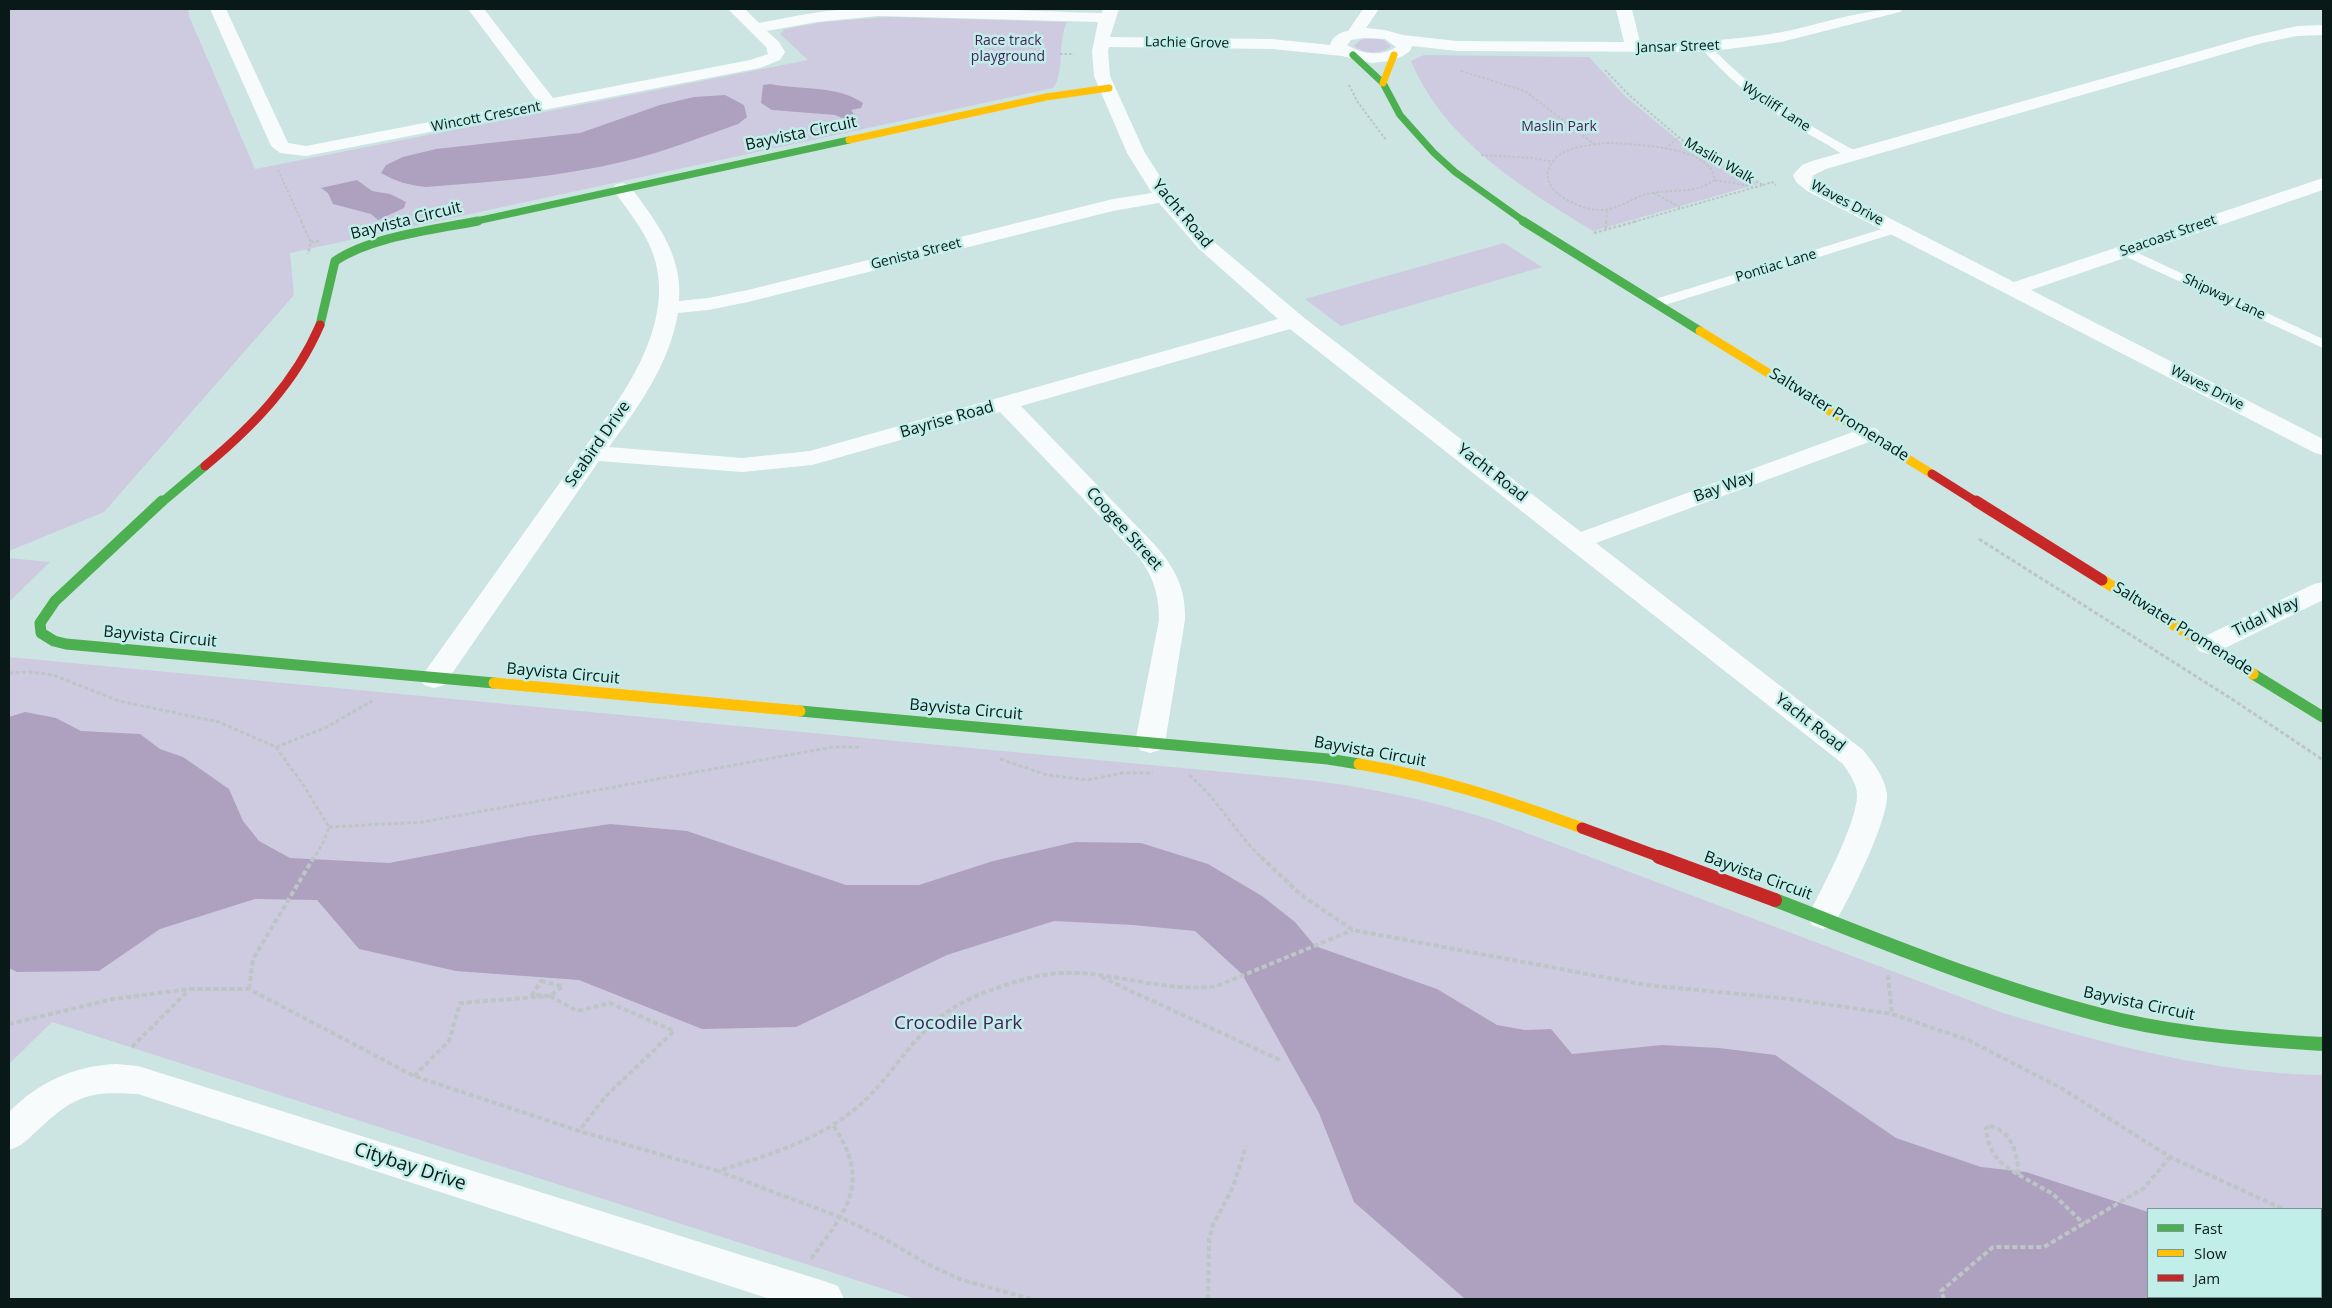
<!DOCTYPE html>
<style>
body{margin:0}
#map{position:relative;width:2332px;height:1308px;overflow:hidden;background:#cce4e2;font-family:"Open Sans",sans-serif}
canvas{display:block}
.frame{position:absolute;inset:0;border:10px solid #081918;pointer-events:none}
.legend{position:absolute;left:2147px;top:1208px;width:175px;height:90px;box-sizing:border-box;background:#c2eeea;border:1px solid #789996;margin:0;padding:6px 9px;list-style:none;font-size:15px;color:#081918}
.legend li{display:flex;align-items:center;gap:10px;height:25px}
.legend b{width:25px;border:1px solid #789996}
</style>
<div id="map">
<canvas width="2332" height="1308"></canvas>
<div class="frame"></div>
<ul class="legend">
<li><b style="height:6px;background:#4caf50"></b>Fast</li>
<li><b style="height:6px;background:#ffc107"></b>Slow</li>
<li><b style="height:6px;background:#c62828"></b>Jam</li>
</ul>
</div>
<script>
const ctx = document.querySelector('canvas').getContext('2d');
ctx.lineJoin = 'round';
function paint(path, color) { ctx.fillStyle = color; ctx.fill(path, 'evenodd'); }
function trace(path, color, width, dash) { ctx.strokeStyle = color; ctx.lineWidth = width; ctx.lineCap = dash ? 'butt' : 'round'; ctx.setLineDash(dash || []); ctx.stroke(path); }
function drawText(font, color, halo, rows, align = 'center') {
  ctx.font = font + ' "Open Sans",sans-serif'; ctx.lineWidth = 5; ctx.setLineDash([]); ctx.textBaseline = 'middle'; ctx.strokeStyle = halo; ctx.fillStyle = color; for (const [text, x, y, turn = 0] of rows) {
    ctx.save(); ctx.translate(x, y); ctx.rotate((+turn || 0) * Math.PI / 180); ctx.textAlign = isNaN(turn) ? turn : align; if (halo) ctx.strokeText(text, 0, 0); ctx.fillText(text, 0, 0); ctx.restore();
  }
}
const green = new Path2D(`
 M9 9H188L189 16 255 169 808 60 780 34 785 29 823 22 889 17 1067 22C1057 42 1065 74 1053 88L290 253 294 295 104 512 9 551Z
 M1372 38 1384 40 1391 46C1382 55 1363 54 1354 46L1360 40Z
 M1424 55 1589 57 1626 97 1684 145 1758 184 1593 231C1521 187 1445 141 1411 61Z
 M1504 243 1542 267 1341 326 1305 299Z
 M9 558 50 562 9 602Z
 M9 657 1288 778C1361 785 1426 799 1495 821L2003 1013C2106 1044 2215 1074 2323 1075V1299H915L52 1022 9 1064ZM2148 1209H2321V1297H2148Z`);
const water = new Path2D(`
 M770 84C800 90 837 85 863 103L861 108 851 110 856 117 847 120 835 115 772 110 761 103 763 85Z
 M725 95 744 105 747 117 738 124C701 137 664 152 626 161 561 177 493 182 426 187 409 185 396 182 381 173L386 165 403 157 436 149 580 133 660 105 694 97Z
 M357 180 372 191 390 194 406 202 404 208 378 220 371 214 333 204 328 193 321 188Z
 M25 712 56 718 81 731 140 734 160 749 183 757 229 789 243 821 259 841 290 858 389 863 530 836 610 824 687 831 846 885H919L993 861 1075 842 1141 843 1208 864 1262 896 1295 922 1315 946 1437 989 1497 1025 1525 1030 1551 1029 1572 1054 1662 1045 1719 1048 1775 1055 1896 1138 1981 1167 2026 1172 2148 1212V1297H2321V1268L2323 1270V1299H1465L1354 1202 1319 1113 1242 974 1195 931 1133 925 1054 921 947 955 796 1027 702 1029 579 980 456 971 359 949 317 900 255 899 160 929 99 971 17 972 9 968V717Z`);
const pathFar3 = new Path2D(`
 M1060 54H1074
 M1605 70 1630 96 1688 145 1763 185 1633 222
 M1461 71 1525 91 1594 144
 M1349 85 1357 101 1386 140
 M1607 143C1633 144 1694 146 1711 169 1713 172 1714 177 1715 180 1694 194 1676 189 1652 193 1632 196 1619 211 1598 210 1578 209 1532 188 1553 161 1565 146 1590 145 1607 143Z
 M1665 149 1679 137
 M1481 155 1533 158 1553 162
 M278 170 302 222
 M1715 180 1756 187
 M1763 185 1772 182 1776 185
 M1654 193 1681 208
 M1606 222 1607 210`);
const pathFar2 = new Path2D(`
 M301 221 311 242 308 254
 M1606 229V221
 M1594 233 1637 221
 M311 242 320 241`);
const pathFar1 = new Path2D(`
 M1979 539 2235 701 2323 760
 M9 673 29 672 53 675 119 701 219 722 276 747 304 786 329 827 324 841 314 858
 M276 747 327 727 372 701
 M1000 759 1047 775 1088 780 1122 773H1153
 M1189 775C1218 798 1235 833 1262 858
 M329 827 423 822 833 747H862`);
const path = new Path2D(`
 M1261 857 1301 895 1353 930 1646 985 1791 999 1892 1014 1968 1040 2061 1088 2170 1157 2283 1209
 M1888 975 1892 1014
 M1101 977 1282 1061
 M541 981 563 986 550 996 532 995Z
 M249 989 253 959 314 857
 M550 996 577 1011 610 1003 674 1031 606 1096 579 1131
 M9 1024 113 999 190 989H249L414 1076 579 1131 718 1171
 M132 1047 189 990
 M414 1076 449 1041 460 1003 550 996
 M1990 1126C2014 1133 2016 1152 2019 1175 1998 1163 1988 1152 1986 1128Z
 M2019 1175 2053 1194 2084 1224
 M2321 1229 2323 1231
 M811 1259C847 1209 872 1183 833 1125
 M1031 1299 962 1280 927 1264 881 1237 840 1217 718 1171C766 1156 816 1141 855 1109 882 1088 899 1057 923 1033 940 1014 962 1001 986 992 1014 981 1048 971 1078 973 1123 975 1172 993 1217 986L1353 930
 M1208 1299 1209 1239 1213 1225 1233 1187 1246 1146
 M1944 1299 1941 1291 1993 1247H2044L2144 1188 2170 1157`);
const lane = new Path2D(`
 M1706 44 1710 45C1752 92 1804 123 1859 153L1861 155 1859 157C1849 160 1836 150 1828 145 1780 119 1738 90 1702 49V45Z
 M1895 225 1901 229 1899 232 1662 306H1652L1650 303 1652 300Z
 M2125 247 2323 339V348L2120 254 2119 251Z`);
const street = new Path2D(`
 M210 9H226L288 143 306 146 537 101 468 9H484L553 98 750 60 768 54 766 47 728 9H745L759 23C790 17 822 10 853 9 936 5 1019 11 1102 13L1103 9H1119L1110 37 1272 39 1330 45C1332 37 1340 32 1348 31L1363 9H1379L1366 28 1385 30 1403 35 1457 41 1624 42 1616 9H1632L1640 42C1688 42 1735 41 1782 32 1823 24 1861 9 1903 9L1900 12 1781 42 1706 52 1457 51 1412 46 1410 51 1403 56 1390 61 1372 63 1342 56 1272 49 1109 47 1108 51 1110 76 1145 153 1174 198 1213 241 1302 316 1581 532 1861 429 1869 427 1877 429 1881 434 1877 439 1596 543 1863 750C1873 762 1885 778 1887 794 1889 820 1848 901 1834 925L1823 929 1812 925 1807 917C1821 891 1857 823 1857 795 1857 784 1849 773 1843 764L1290 329 1021 406 1155 545C1175 568 1186 589 1185 620L1165 743 1160 750 1150 753 1140 750 1135 743 1159 620C1159 594 1153 575 1137 555L1000 412 812 465 742 472 599 461 444 685 434 688 424 685 420 679 424 673 613 408C643 365 672 307 653 254 645 230 627 210 613 189L615 185 622 183 629 185C655 220 683 254 679 301L708 298 748 290 1113 199 1152 193 1127 153 1094 76 1092 51 1098 22 878 16 817 22 767 31 779 42 785 52 780 60 760 68 306 156 280 153 271 146ZM1363 38 1385 39 1396 47C1381 57 1361 54 1347 45L1351 40ZM1159 203 1199 249 1278 319 810 451 742 458 609 447C639 406 669 365 678 313L708 310 748 302 1113 211Z
 M2323 25V35L2297 36 2262 43 1826 169 1812 176 1821 183 2014 282 2323 178V190L2031 290 2323 439V455L2315 453 1807 191 1796 182 1793 175 1802 165 1812 161 2253 36 2297 26Z
 M2323 582V600L2219 651 2209 654 2199 651 2195 645 2199 639 2314 584Z
 M116 1064 138 1066 824 1281 838 1286 844 1299H770L138 1094C91 1091 75 1095 40 1128 29 1138 23 1146 9 1150V1112C39 1082 73 1066 116 1064Z`);
const fastFar3 = new Path2D(`
 M1353 55 1383 83 1400 115 1434 153 1455 172 1525 222
 M472 222 849 140`);
const fastFar2 = new Path2D(`
 M1523 221 1700 331
 M320 325 335 261C373 236 433 230 478 221
 M161 503 205 466`);
const fastFar1 = new Path2D(`
 M162 501 55 601 40 623 41 633 54 641 66 644 494 683
 M2253 674 2323 717
 M800 711 1328 759 1359 764`);
const fast = new Path2D(`
 M1775 900C1889 944 2002 992 2121 1020 2187 1035 2255 1040 2323 1044`);
const slowFar2 = new Path2D(`
 M1383 83 1394 55
 M849 140 1046 97 1109 88`);
const slowFar1 = new Path2D(`
 M1700 331 1932 474`);
const slow = new Path2D(`
 M2102 580 2253 674
 M494 683 800 711
 M1359 764C1436 777 1509 801 1582 828`);
const jamFar2 = new Path2D(`
 M205 466C253 426 295 383 320 325
 M1932 474 1978 503`);
const jamFar1 = new Path2D(`
 M1976 501 2102 580
 M1582 828 1663 858`);
const jam = new Path2D(`
 M1659 857 1775 900`);
const farParknames = [
 ["Race track",1008,41],
 ["playground",1008,57],
 ["Maslin Park",1559,127]
];
const farStreetnames = [
 ["Lachie Grove",1187,43,1],
 ["Jansar Street",1678,47,-2],
 ["Wycliff Lane",1776,107,33],
 ["Wincott Crescent",486,117,-11],
 ["Maslin Walk",1719,161,30],
 ["Waves Drive",1847,203,28],
 ["Seacoast Street",2168,236,-19],
 ["Genista Street",916,254,-14],
 ["Pontiac Lane",1776,266,-17],
 ["Shipway Lane",2224,297,25],
 ["Waves Drive",2207,388,27]
];
const streetNames = [
 ["Bayvista Circuit",801,134,-12],
 ["Yacht Road",1182,214,50],
 ["Bayvista Circuit",406,221,-14],
 ["Saltwater Promenade",1839,415,32],
 ["Bayrise Road",947,420,-16],
 ["Seabird Drive",598,444,-55],
 ["Yacht Road",1492,473,38],
 ["Bay Way",1724,487,-20],
 ["Coogee Street",1124,529,48],
 ["Tidal Way",2266,617,-26],
 ["Saltwater Promenade",2183,629,32],
 ["Bayvista Circuit",160,637,5],
 ["Bayvista Circuit",563,674,5],
 ["Bayvista Circuit",966,710,5],
 ["Yacht Road",1810,723,38],
 ["Bayvista Circuit",1370,752,10],
 ["Bayvista Circuit",1758,876,20],
 ["Bayvista Circuit",2139,1004,12]
];
const nearParknames = [
 ["Crocodile Park",958,1024]
];
const nearStreetnames = [
 ["Citybay Drive",410,1167,18]
];
paint(green, '#cecbe1');
paint(water, '#aea1c0');
trace(pathFar3, '#bdc5c5', 2, [2.5, 2]);
trace(pathFar2, '#bdc5c5', 2.5, [3, 2]);
trace(pathFar1, '#bdc5c5', 3, [4, 2.5]);
trace(path, '#bdc5c5', 4, [5, 3]);
paint(lane, '#f7fbfb');
paint(street, '#f7fbfb');
trace(fastFar3, '#4caf50', 7);
trace(fastFar2, '#4caf50', 9);
trace(fastFar1, '#4caf50', 11);
trace(fast, '#4caf50', 14);
trace(slowFar2, '#ffc107', 7);
trace(slowFar1, '#ffc107', 9);
trace(slow, '#ffc107', 11);
trace(jamFar2, '#c62828', 9);
trace(jamFar1, '#c62828', 11);
trace(jam, '#c62828', 14);
drawText('14px', '#441e57', '#c2eeea', farParknames);
drawText('14px', '#081918', '#c2eeea', farStreetnames);
drawText('16px', '#081918', '#c2eeea', streetNames);
drawText('19px', '#441e57', '#c2eeea', nearParknames);
drawText('19px', '#081918', '#c2eeea', nearStreetnames);
</script>
